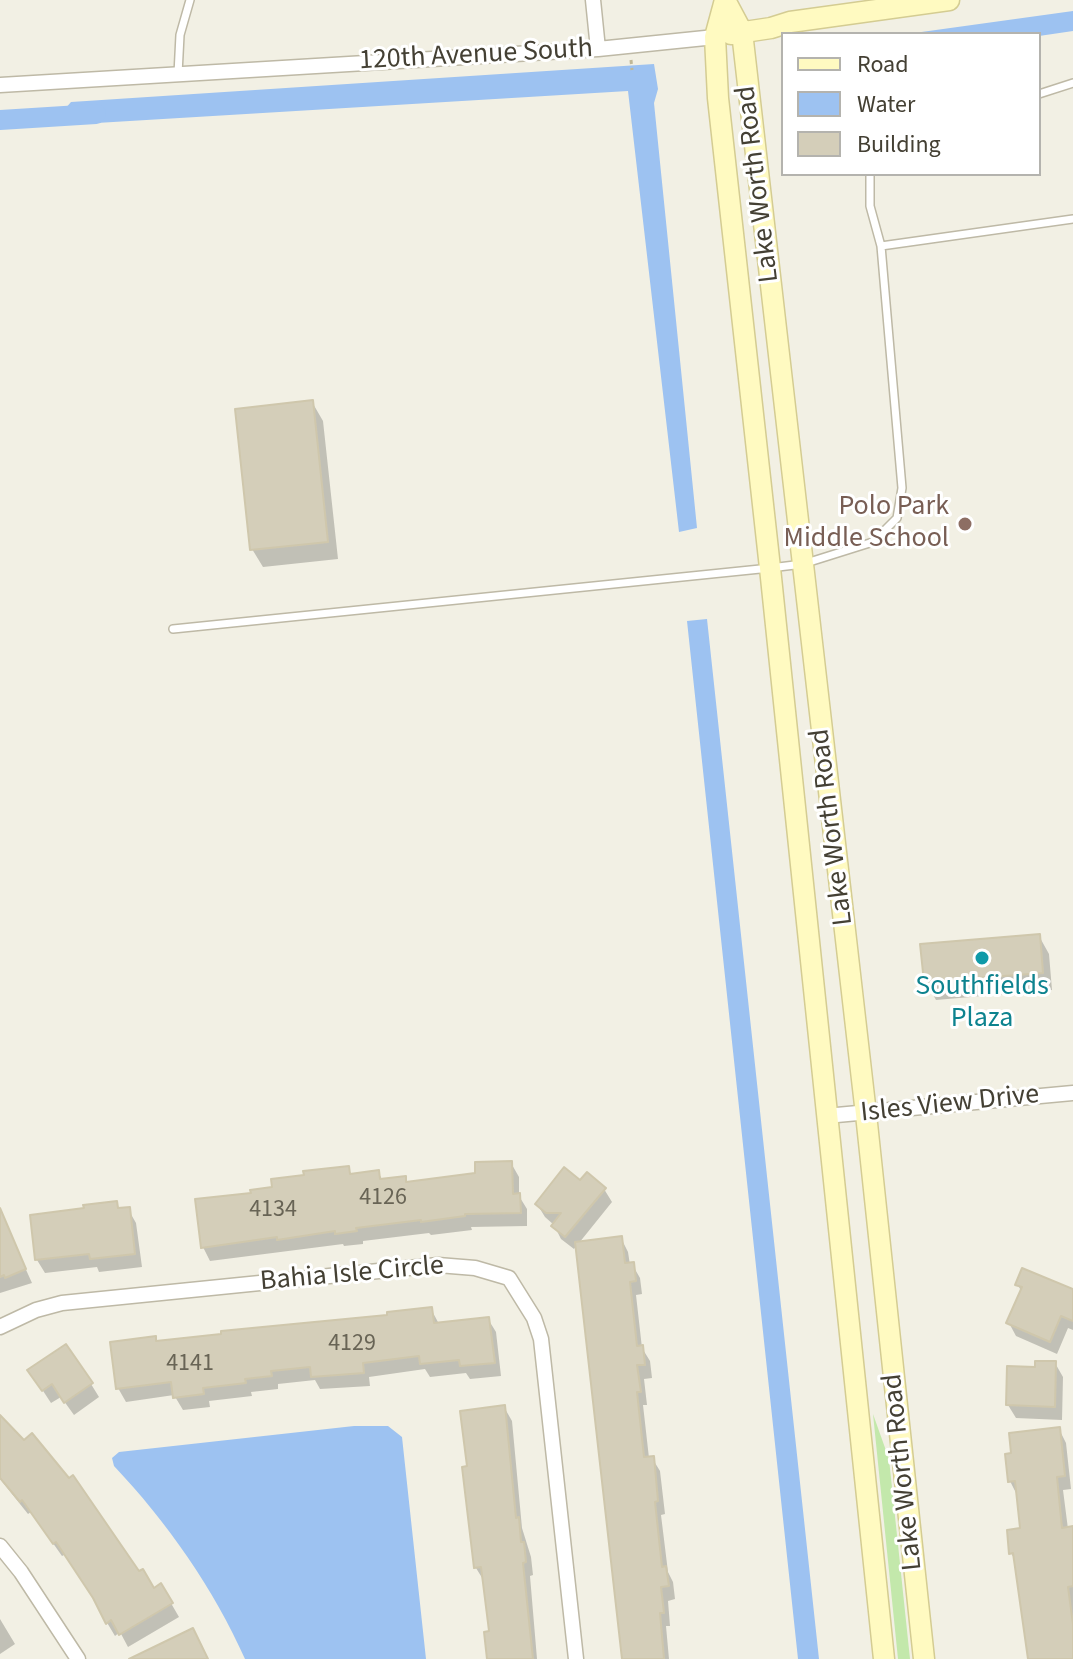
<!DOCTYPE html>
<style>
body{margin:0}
#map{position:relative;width:1073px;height:1659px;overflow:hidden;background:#f2f0e4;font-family:"Source Sans 3",sans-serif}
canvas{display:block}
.legend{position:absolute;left:781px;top:32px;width:260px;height:144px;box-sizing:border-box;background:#fff;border:2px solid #b4b3ae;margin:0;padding:10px 14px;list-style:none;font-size:24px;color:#444034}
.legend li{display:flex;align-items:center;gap:16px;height:40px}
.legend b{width:40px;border:2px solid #b4b3ae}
</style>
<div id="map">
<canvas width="1073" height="1659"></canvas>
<ul class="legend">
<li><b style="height:10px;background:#fffac1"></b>Road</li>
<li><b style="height:22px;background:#9dc2f1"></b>Water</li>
<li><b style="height:22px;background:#d4ceb9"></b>Building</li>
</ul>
</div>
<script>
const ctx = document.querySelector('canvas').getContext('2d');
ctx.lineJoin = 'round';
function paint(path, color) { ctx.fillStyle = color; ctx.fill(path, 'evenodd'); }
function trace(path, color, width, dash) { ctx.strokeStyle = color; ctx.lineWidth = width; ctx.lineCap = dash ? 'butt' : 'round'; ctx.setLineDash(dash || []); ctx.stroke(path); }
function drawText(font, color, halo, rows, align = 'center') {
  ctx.font = font + ' "Source Sans 3",sans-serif'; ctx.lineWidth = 6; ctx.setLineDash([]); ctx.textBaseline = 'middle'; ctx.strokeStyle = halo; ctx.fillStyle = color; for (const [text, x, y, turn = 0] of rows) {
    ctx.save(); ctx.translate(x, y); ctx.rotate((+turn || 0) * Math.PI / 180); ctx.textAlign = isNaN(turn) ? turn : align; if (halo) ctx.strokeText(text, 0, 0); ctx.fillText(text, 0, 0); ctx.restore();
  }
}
const green = new Path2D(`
 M873 1414 889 1459 910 1659H898Z`);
const water = new Path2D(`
 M1073 11V31L1039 36V34H907Z
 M654 64 658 89 654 103 697 528 679 532 628 91 80 124 64 110 71 102Z
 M707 619 819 1659H798L687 621Z
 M354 1426H388L402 1437 426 1659H245C214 1589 167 1522 114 1466L112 1458 119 1452Z`);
const shadow = new Path2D(`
 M312 402 323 421 338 559 263 567 252 549Z
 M1039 936 1049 954 1052 990 936 1000 926 982Z
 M511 1163 519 1177V1196L527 1209V1226L471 1227 472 1230 431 1235 429 1233 363 1241V1244L344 1246 343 1244 210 1261 203 1247 253 1195 348 1168 352 1176 378 1172 383 1181 405 1178 408 1184 478 1175Z
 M580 1183 604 1189 612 1202 579 1243 621 1238 628 1252 630 1265 632 1264 640 1278 642 1294 636 1295 642 1348 650 1361 652 1378 644 1379 647 1405H643L649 1458H652L660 1471 665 1514 661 1515 668 1572 673 1582 675 1599 668 1601 670 1626H666L669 1659H624L578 1244 574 1249 561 1239 554 1225 545 1217 537 1204Z
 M116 1203 120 1210 128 1209 136 1223 142 1267 99 1272 97 1267 45 1273 37 1260Z
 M4 1221 32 1283 0 1293V1223Z
 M1017 1284 1073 1292V1330L1068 1328 1057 1354 1016 1336 1009 1323 1022 1292Z
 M431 1309 439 1324 488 1319 496 1332 501 1376 470 1379 466 1373 430 1377 425 1369 369 1377 370 1386 320 1389 315 1380 278 1384V1389L251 1392 252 1396 209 1401 210 1407 183 1410 174 1395 126 1402 118 1388 155 1339 157 1343 389 1317Z
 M1055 1363 1063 1377 1062 1420 1016 1418 1008 1405 1037 1369Z
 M30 1371 91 1384 99 1397 74 1415 61 1397 51 1403Z
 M504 1407 512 1421 522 1528 531 1557 533 1575 530 1576 537 1659H489L491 1633 484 1581 476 1568 469 1468Z
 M0 1418 153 1590 161 1586 179 1617 128 1647 120 1632 115 1636 66 1554 62 1556 31 1512 28 1514 0 1479Z
 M1059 1429 1066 1443 1071 1489 1063 1490 1068 1529 1073 1530V1659H1029L1016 1562 1011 1553 1023 1530 1017 1495 1010 1481Z
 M0 1619 15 1644 0 1654Z`);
const canal = new Path2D(`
 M0 120 96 114`);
const building = new Path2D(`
 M313 400 328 542 250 550 235 409Z
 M1040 934 1043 973 924 982 920 944Z
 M512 1161 513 1194 520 1193 521 1213 465 1214V1216L421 1222V1220L356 1228 357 1231 335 1234V1231L277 1240V1237L201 1248 195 1199 251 1193 250 1190 272 1187 271 1179 304 1175 303 1171 349 1166 350 1174 379 1170 380 1179 406 1176V1182L475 1173V1162Z
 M564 1167 580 1180 587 1172 606 1188 565 1237 551 1226 561 1213H546L535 1204Z
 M117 1201 118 1208 130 1207 135 1254 90 1259 89 1254 35 1260 30 1215 84 1208 83 1205Z
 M0 1208 26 1269 5 1278 4 1275 0 1277Z
 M622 1236 625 1263 634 1262 636 1281 630 1282 637 1346 643 1345 645 1365H637L641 1392H637L644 1457 654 1456 658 1501 655 1502 662 1567 666 1566 669 1586 661 1587 664 1613H660L664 1659H622L575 1242Z
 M1022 1268 1073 1289V1321L1061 1316 1050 1342 1006 1323 1022 1287 1015 1285Z
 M432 1307 434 1323 489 1317 495 1363 460 1366 459 1360 420 1364 419 1356 363 1363 364 1373 311 1377 310 1367 271 1371 272 1376 245 1379 246 1383 203 1388 204 1394 173 1398 171 1382 116 1389 110 1342 156 1336V1341L221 1334V1331L387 1315V1312Z
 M66 1344 93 1383 64 1403 52 1384 42 1391 27 1370Z
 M1035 1361H1056L1055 1407 1006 1405 1007 1366 1035 1367Z
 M505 1405 516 1518 519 1517 521 1542H524L526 1562 523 1563 533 1659H487L484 1632 489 1631 481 1567 474 1568 462 1467 467 1466 460 1411Z
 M0 1415 24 1440 32 1433 69 1478 73 1475 139 1571 143 1569 154 1588 161 1583 173 1603 119 1635 111 1620 106 1624 93 1598 56 1542 53 1544 22 1500 20 1502 0 1478Z
 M1060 1427 1065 1476 1057 1477 1062 1528 1073 1526V1586L1068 1587 1073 1624V1659H1028L1013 1553 1009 1554 1007 1530 1020 1528 1015 1481 1008 1482 1005 1454 1011 1453 1009 1433Z
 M193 1628 208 1659H129Z`);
const path = new Path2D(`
 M631 60 632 70`);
const lane = new Path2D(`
 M178 74 180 35 190 0
 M1039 94 1073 83
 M881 246 1073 219
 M173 629 770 568 803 564 873 542 897 518 902 488 881 246 870 206V174`);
const street = new Path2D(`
 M593 0 598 49
 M0 85 598 49 715 37
 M826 1116 1073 1093
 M0 1327 36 1310 62 1303 438 1265 475 1268 509 1278 534 1318 541 1339 576 1659
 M0 1546 21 1572 78 1659`);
const secondary = new Path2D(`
 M725 0 742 32 866 1114 924 1659
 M725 0 715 37 718 98 770 568 884 1659
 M731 34 771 28 790 22 949 0`);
const markers = [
 [965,524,8,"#8d6e63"],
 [982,958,8,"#0f9aa8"]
];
const numberNames = [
 ["4126",383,1199],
 ["4134",273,1211],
 ["4129",352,1345],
 ["4141",190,1365]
];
const streetNames = [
 ["120th Avenue South",476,56,-3],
 ["Lake Worth Road",759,184,-97],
 ["Lake Worth Road",833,827,-97],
 ["Isles View Drive",950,1105,-6],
 ["Bahia Isle Circle",352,1275,-5],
 ["Lake Worth Road",904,1472,-96]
];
const educationNames = [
 ["Polo Park",949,508],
 ["Middle School",949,540]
];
const cultureNames = [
 ["Southfields",982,988],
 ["Plaza",982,1020]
];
paint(green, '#c3e8ab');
paint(water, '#9dc2f1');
paint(shadow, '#0003');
trace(canal, '#9dc2f1', 20);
paint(building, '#d4ceb9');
trace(building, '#cfc7ac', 2);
trace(lane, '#beb9a6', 10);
trace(street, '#beb9a6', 17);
trace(secondary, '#d4cc92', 23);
trace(path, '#c0b897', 3, [4, 4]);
trace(lane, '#fff', 7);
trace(street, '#fff', 14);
trace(secondary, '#fffac1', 20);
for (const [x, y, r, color] of markers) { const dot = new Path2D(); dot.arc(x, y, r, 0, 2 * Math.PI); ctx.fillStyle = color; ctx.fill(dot); trace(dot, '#fff', 3); }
drawText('24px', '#686455', null, numberNames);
drawText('28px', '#444034', '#fff', streetNames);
drawText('28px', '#785e54', '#fff', educationNames, 'right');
drawText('28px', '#0d838f', '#fff', cultureNames);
</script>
